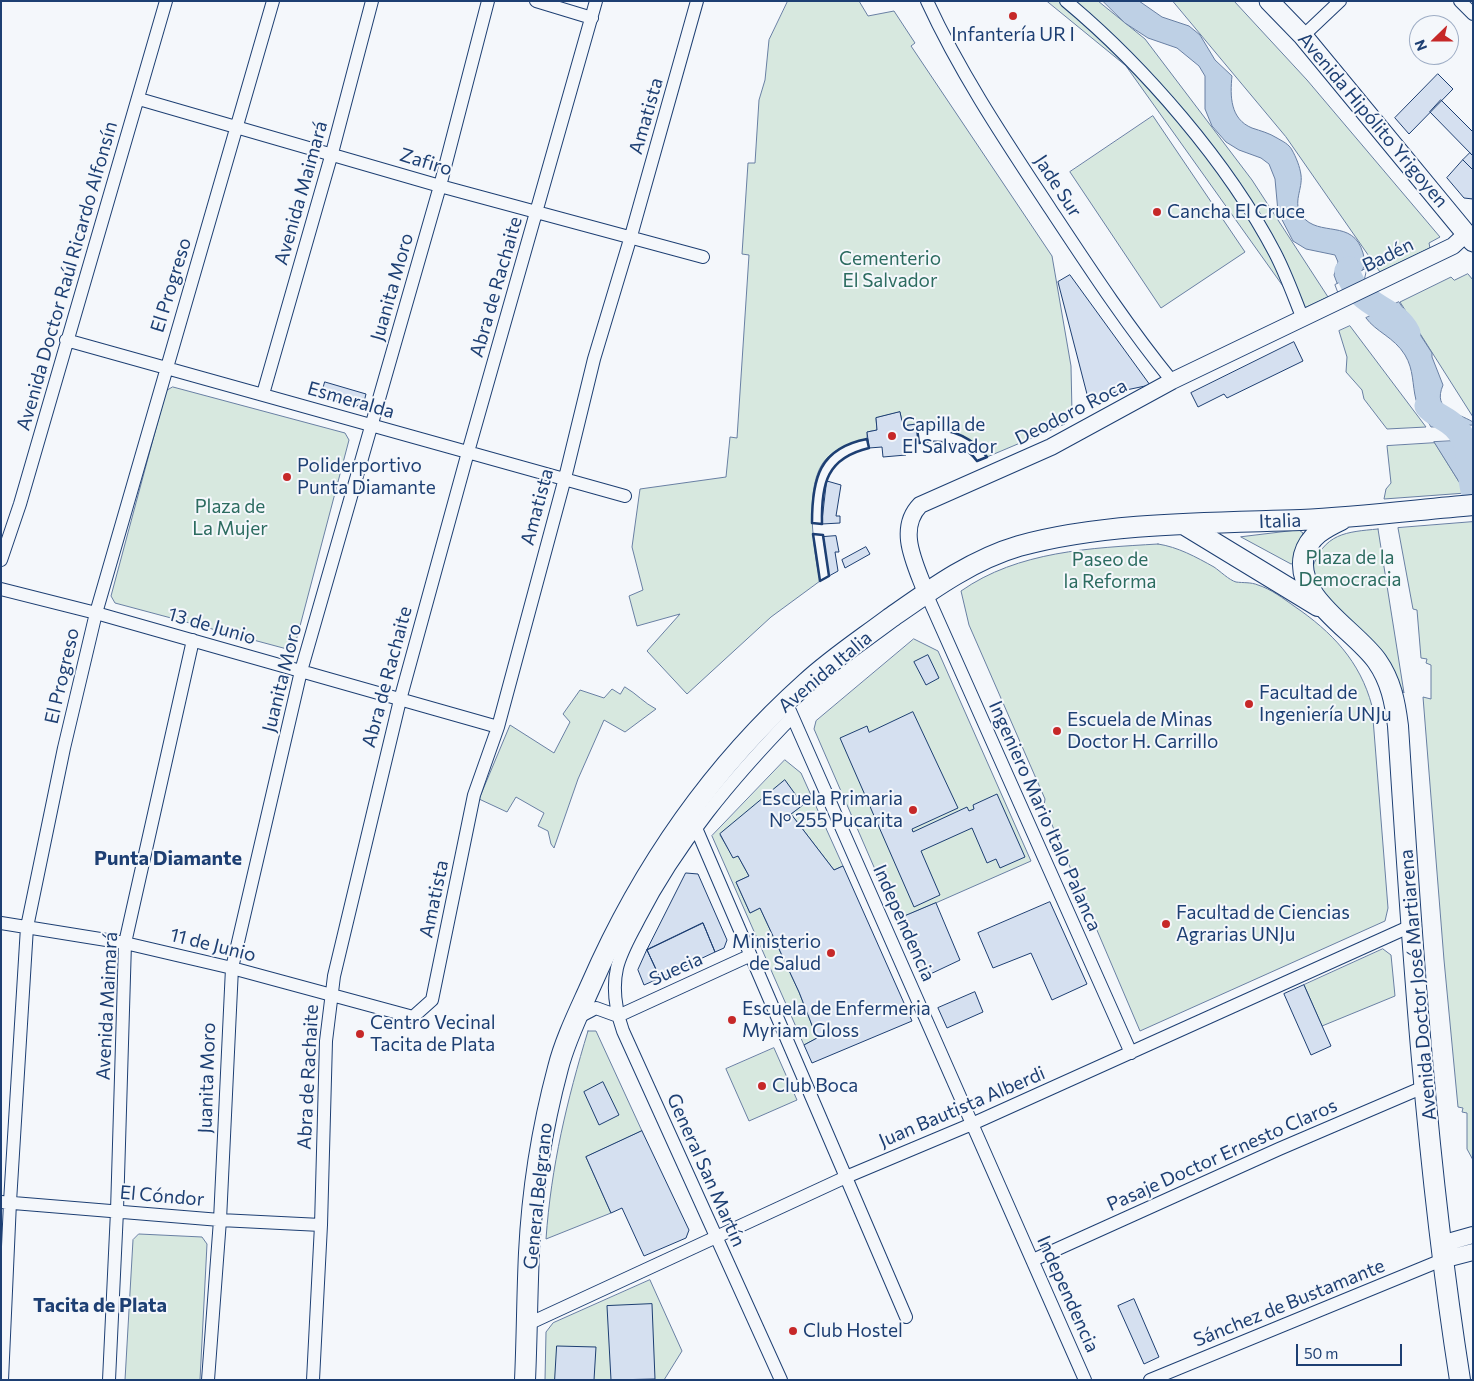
<!DOCTYPE html>
<meta charset="utf-8">
<style>
body{margin:0}
#map{position:relative;width:1474px;height:1381px;overflow:hidden;background:#f4f7fb;font-family:Commissioner,sans-serif}
canvas{display:block}
.frame{position:absolute;inset:0;border:2px solid #1d3f73;pointer-events:none}
.north{position:absolute;left:1409px;top:15px;width:50px;height:50px;box-sizing:border-box;background:#f4f7fb;border:1px solid #9eadc5;border-radius:50%;rotate:248deg;font-size:14px;font-weight:700;line-height:20px;text-align:center;color:#1d3f73}
.north::after{content:'';display:block;margin:auto;width:18px;height:22px;background:#c62828;clip-path:polygon(50% 0,100% 100%,50% 72%,0 100%)}
.scale{position:absolute;left:1296px;top:1344px;width:106px;height:22px;box-sizing:border-box;border:2px solid #1d3f73;border-top:0;padding-left:6px;font-size:15px;line-height:18px;white-space:nowrap;color:#1d3f73;-webkit-text-stroke:4px #f4f7fb;paint-order:stroke}
</style>
<div id="map">
<canvas width="1474" height="1381"></canvas>
<div class="frame"></div>
<div class="north">N</div>
<div class="scale">50 m</div>
</div>
<script>
const ctx = document.querySelector('canvas').getContext('2d');
ctx.lineJoin = 'round';
function paint(path, color) { ctx.fillStyle = color; ctx.fill(path, 'evenodd'); }
function trace(path, color, width, dash) { ctx.strokeStyle = color; ctx.lineWidth = width; ctx.lineCap = dash ? 'butt' : 'round'; ctx.setLineDash(dash || []); ctx.stroke(path); }
function drawText(font, color, halo, rows, align = 'center') {
  ctx.font = font + ' Commissioner,sans-serif'; ctx.lineWidth = 4; ctx.setLineDash([]); ctx.textBaseline = 'middle'; ctx.strokeStyle = halo; ctx.fillStyle = color; for (const [text, x, y, turn = 0] of rows) {
    ctx.save(); ctx.translate(x, y); ctx.rotate((+turn || 0) * Math.PI / 180); ctx.textAlign = isNaN(turn) ? turn : align; if (halo) ctx.strokeText(text, 0, 0); ctx.fillText(text, 0, 0); ctx.restore();
  }
}
const green = new Path2D(`
 M788 1H859L868 16 894 11 915 43 911 46 1052 256 1071 366 1072 413 1065 424 987 457C970 433 945 427 917 429L916 424 903 426 900 412 876 418 877 430 867 432V439C853 442 836 448 826 459 803 484 814 551 820 581L771 617 687 694 647 651 680 614 637 626 629 596 643 590 632 547 640 489 726 477 730 437 737 438 749 255 742 254 748 163H755L759 100 765 80 769 40Z
 M1047 1H1098L1145 39 1252 180 1328 297 1300 310 1126 66Z
 M1173 1H1234L1307 80 1440 237 1429 243 1430 248 1380 272 1286 137Z
 M1153 116 1245 252 1161 308 1070 172Z
 M1468 274 1473 280V417L1400 302 1451 277 1454 280Z
 M1350 326 1426 427 1387 429 1364 399 1362 390 1346 372 1347 357 1339 331Z
 M173 387 345 433 349 440 295 645 287 649 115 603 111 596 166 391Z
 M1435 443 1466 493 1384 499 1386 489 1391 483 1387 446Z
 M1473 522V1160L1467 1149V1113L1462 1112 1463 1108 1458 1107 1444 960 1423 697 1431 699V665L1426 663 1427 659 1421 658 1417 610 1413 609 1398 528Z
 M1378 529 1404 693C1386 666 1365 640 1345 615 1332 600 1317 589 1312 569 1324 533 1346 532 1378 529Z
 M1299 530 1303 533 1294 563 1291 564 1241 537Z
 M1158 544C1178 547 1196 557 1214 567 1220 571 1229 580 1236 582 1243 583 1251 582 1258 585 1271 589 1284 599 1294 606 1332 632 1360 661 1372 706L1388 908 1385 921 1140 1031 1044 806 1045 799 969 625 961 591C1018 551 1091 548 1158 544Z
 M914 639 938 651 1031 861 897 920 814 729 816 721Z
 M625 687C637 694 644 703 656 709L625 732 604 720 578 779 554 848 551 844 548 831 538 826 544 813 516 797 507 812 479 799 510 725 554 753 570 722 563 714 580 690 604 698 612 689 620 694Z
 M785 760 801 773 843 866 834 870 791 814 802 805 785 781 720 835 733 857 738 856 749 876 736 882 750 913 760 908 799 992 817 1038 804 1045 712 836Z
 M1383 949 1391 955 1395 996 1322 1026 1304 985Z
 M588 1031H596L642 1131 586 1157 611 1213 546 1239C551 1167 567 1100 588 1031Z
 M774 1048 797 1100 749 1121 726 1069Z
 M139 1234 202 1237 207 1244 200 1380H125L133 1240Z
 M650 1280 682 1351 664 1380H545L546 1332 553 1323Z`);
const water = new Path2D(`
 M1103 1H1139L1162 17 1189 26 1200 35 1215 60 1232 76C1230 96 1230 119 1252 128 1261 131 1269 133 1277 138 1282 141 1289 144 1292 150 1296 157 1300 167 1301 175 1303 189 1292 203 1302 216 1319 238 1353 218 1363 253 1369 274 1354 279 1340 291L1334 275 1338 262 1335 255 1306 249 1293 241 1278 212 1275 179 1269 164 1261 158 1239 150 1226 142 1212 126 1205 109V76L1199 66 1177 48 1148 38 1125 23Z
 M1399 302 1432 353V357L1443 385C1432 411 1457 412 1473 422V425L1431 427C1426 418 1419 409 1416 400 1412 384 1414 370 1405 355 1394 337 1376 332 1366 318Z
 M1473 440V493H1466L1434 442Z`);
const pier = new Path2D(`
 M1367 268 1364 281 1338 293 1335 285Z`);
const river = new Path2D(`
 M1349 269 1347 271C1351 280 1354 289 1362 295 1377 309 1398 313 1408 333
 M1427 406C1435 416 1447 418 1455 427 1473 445 1467 467 1473 490`);
const building = new Path2D(`
 M1438 74 1453 89 1409 134 1395 118Z
 M1441 100 1473 132V156L1430 112Z
 M1470 153 1473 156V170L1463 160Z
 M1463 160 1473 170V199L1464 198 1447 178Z
 M1070 275 1150 385 1088 398 1058 282Z
 M1294 342 1303 361 1227 398 1224 394 1198 407 1191 393Z
 M325 382 366 394 364 402 357 406 321 397Z
 M900 412 903 426 916 424 919 443 906 444V455L883 457 882 447 869 448 867 432 877 430 876 418Z
 M827 481 841 485 836 516H840V523L822 524Z
 M836 536 839 552H835L838 571 829 576 823 537Z
 M866 547 870 554 845 568 842 560Z
 M928 655 939 678 926 685 914 662Z
 M913 712 958 808 912 829 913 832 967 807 969 811 974 809 973 805 997 794 1025 857 1000 868 996 859 987 863 972 828 921 851 940 895 914 907 840 738 867 726 869 732Z
 M785 780 803 805 791 814 834 870 843 866 912 1021 812 1063 804 1045 817 1038 799 992 760 908 750 913 736 882 749 876 738 856 733 858 720 834Z
 M686 873 698 874 727 940 724 948 715 952 703 923 647 950Z
 M1050 902 1087 984 1052 1000 1031 953 993 968 978 933Z
 M936 903 960 960 924 977 898 919Z
 M703 923 715 952 660 978 647 950Z
 M647 950 660 978 644 985 638 970Z
 M1304 985 1331 1046 1311 1055 1284 994Z
 M975 992 983 1012 947 1028 938 1008Z
 M603 1082 619 1115 599 1125 584 1092Z
 M642 1131 689 1230 686 1238 644 1256 622 1208 611 1213 586 1157Z
 M1134 1299 1159 1357 1144 1364 1118 1306Z
 M652 1304 655 1379 611 1380 607 1306Z
 M557 1346 596 1347 594 1380H555Z`);
const minor = new Path2D(`
 M536 1 592 18
 M927 1C961 75 1007 143 1051 210 1090 269 1128 327 1172 381
 M1066 1C1144 66 1228 163 1275 253 1286 274 1294 297 1303 319
 M1460 1 1473 14
 M1303 36 1340 1
 M139 99 440 186 703 257
 M66 340 625 496
 M263 394 332 153 372 1
 M1 560 20 504 166 1
 M1 589 96 613 498 727
 M926 593 1131 1053
 M790 711 1085 1380
 M696 828 906 1317
 M1 923 125 943 232 968 413 1017 432 1000 474 795 498 727 565 478 594 359 631 236 697 1
 M618 1016 749 956
 M577 1018 596 1008 618 1016
 M1 1202 220 1220 321 1225
 M1033 1260 1279 1149 1426 1086
 M528 1324 846 1177 972 1124 1411 926
 M2 1380 10 1202 27 927 64 748 96 613 273 1
 M109 1380 117 1211 125 943 193 640
 M208 1380 220 1220 232 968 301 671 440 186 488 1
 M313 1380 321 1225 326 1041 334 976 400 700 468 452 596 1
 M781 1380 623 1031C616 1011 612 990 617 968 621 951 631 935 639 919 678 843 733 778 792 717
 M1150 1380 1442 1260`);
const tertiary = new Path2D(`
 M926 593C916 565 896 530 920 505L1051 447 1172 381 1453 246 1467 233
 M1441 1244 1473 1235
 M1442 1260 1473 1252`);
const secondary = new Path2D(`
 M1269 1 1303 36 1473 242`);
const primary = new Path2D(`
 M1341 520C1324 528 1309 536 1304 555 1294 598 1355 630 1377 661 1391 681 1395 702 1398 726 1412 944 1426 1164 1460 1380
 M1185 525 1318 606
 M525 1380C527 1337 527 1295 529 1253 532 1191 542 1128 558 1068 565 1040 579 1012 591 985 642 868 711 768 806 683 832 659 861 640 889 619 929 591 971 560 1019 546 1105 522 1212 523 1301 520 1359 517 1416 510 1473 505`);
const wall = new Path2D(`
 M917 429C945 427 970 433 987 457L977 461C963 442 940 440 919 443Z
 M867 439 869 448C827 458 821 483 822 524L812 523C812 479 819 448 867 439Z
 M813 534 823 535 829 576 820 581Z`);
const markers = [
 [1013,16,5,"#c62828"],
 [1157,212,5,"#c62828"],
 [892,436,5,"#c62828"],
 [287,477,5,"#c62828"],
 [1249,704,5,"#c62828"],
 [1057,731,5,"#c62828"],
 [913,810,5,"#c62828"],
 [1166,924,5,"#c62828"],
 [831,953,5,"#c62828"],
 [732,1020,5,"#c62828"],
 [360,1034,5,"#c62828"],
 [762,1086,5,"#c62828"],
 [793,1331,5,"#c62828"]
];
const poiNames = [
 ["Infantería UR I",1013,35,"center"],
 ["Cancha El Cruce",1167,212],
 ["Capilla de",902,425],
 ["El Salvador",902,447],
 ["Poliderportivo",297,466],
 ["Punta Diamante",297,488],
 ["Facultad de",1259,693],
 ["Ingeniería UNJu",1259,715],
 ["Escuela de Minas",1067,720],
 ["Doctor H. Carrillo",1067,742],
 ["Escuela Primaria",903,799,"right"],
 ["Nº 255 Pucarita",903,821,"right"],
 ["Facultad de Ciencias",1176,913],
 ["Agrarias UNJu",1176,935],
 ["Ministerio",821,942,"right"],
 ["de Salud",821,964,"right"],
 ["Escuela de Enfermeria",742,1009],
 ["Myriam Gloss",742,1031],
 ["Centro Vecinal",370,1023],
 ["Tacita de Plata",370,1045],
 ["Club Boca",772,1086],
 ["Club Hostel",803,1331]
];
const streetNames = [
 ["Amatista",646,116,-74],
 ["Avenida Hipólito Yrigoyen",1373,120,50],
 ["Zafiro",426,162,17],
 ["Jade Sur",1058,186,57],
 ["Avenida Maimará",301,193,-74],
 ["Badén",1388,255,-26],
 ["Avenida Doctor Raúl Ricardo Alfonsín",67,276,-74],
 ["El Progreso",171,285,-73],
 ["Juanita Moro",392,287,-74],
 ["Abra de Rachaite",496,287,-74],
 ["Esmeralda",351,400,16],
 ["Deodoro Roca",1071,412,-27],
 ["Amatista",537,507,-75],
 ["Italia",1280,521,-2],
 ["13 de Junio",212,626,16],
 ["Avenida Italia",825,672,-40],
 ["El Progreso",62,676,-77],
 ["Abra de Rachaite",387,677,-75],
 ["Juanita Moro",282,678,-76],
 ["Ingeniero Mario Italo Palanca",1045,816,66],
 ["Amatista",434,899,-78],
 ["Independencia",904,923,66],
 ["11 de Junio",213,945,14],
 ["Suecia",676,969,-24],
 ["Avenida Doctor José Martiarena",1418,985,-95],
 ["Avenida Maimará",107,1006,-87],
 ["Abra de Rachaite",308,1077,-87],
 ["Juanita Moro",207,1078,-88],
 ["Juan Bautista Alberdi",962,1107,-23],
 ["Pasaje Doctor Ernesto Claros",1222,1155,-24],
 ["General San Martín",706,1170,66],
 ["El Cóndor",162,1196,5],
 ["General Belgrano",538,1196,-84],
 ["Independencia",1068,1294,66],
 ["Sánchez de Bustamante",1289,1303,-22]
];
const parkNames = [
 ["Cementerio",890,259],
 ["El Salvador",890,281],
 ["Plaza de",230,507],
 ["La Mujer",230,529],
 ["Plaza de la",1350,558],
 ["Democracia",1350,580],
 ["Paseo de",1110,560],
 ["la Reforma",1110,582]
];
const neighbourhoodNames = [
 ["Punta Diamante",168,858],
 ["Tacita de Plata",100,1305]
];
paint(green, '#d7e8df');
trace(green, '#687fa3', 1);
paint(water, '#bed0e5');
trace(water, '#687fa3', 1);
paint(pier, '#f4f7fb');
trace(pier, '#687fa3', 1);
trace(river, '#bed0e5', 25);
paint(building, '#d5e0f0');
trace(building, '#1d3f73', 1);
trace(minor, '#1d3f73', 14);
trace(tertiary, '#1d3f73', 18);
trace(secondary, '#1d3f73', 21);
trace(primary, '#1d3f73', 22);
trace(minor, '#f4f7fb', 12);
trace(tertiary, '#f4f7fb', 16);
trace(secondary, '#f4f7fb', 19);
trace(primary, '#f4f7fb', 20);
trace(wall, '#1d3f73', 2.5);
for (const [x, y, r, color] of markers) { const dot = new Path2D(); dot.arc(x, y, r, 0, 2 * Math.PI); ctx.fillStyle = color; ctx.fill(dot); trace(dot, '#f4f7fb', 2); }
drawText('19px', '#1d3f73', '#f4f7fb', poiNames, 'left');
drawText('19px', '#1d3f73', '#f4f7fb', streetNames);
drawText('19px', '#2c6c60', '#f4f7fb', parkNames);
drawText('bold 20px', '#1d3f73', '#f4f7fb', neighbourhoodNames);
</script>
